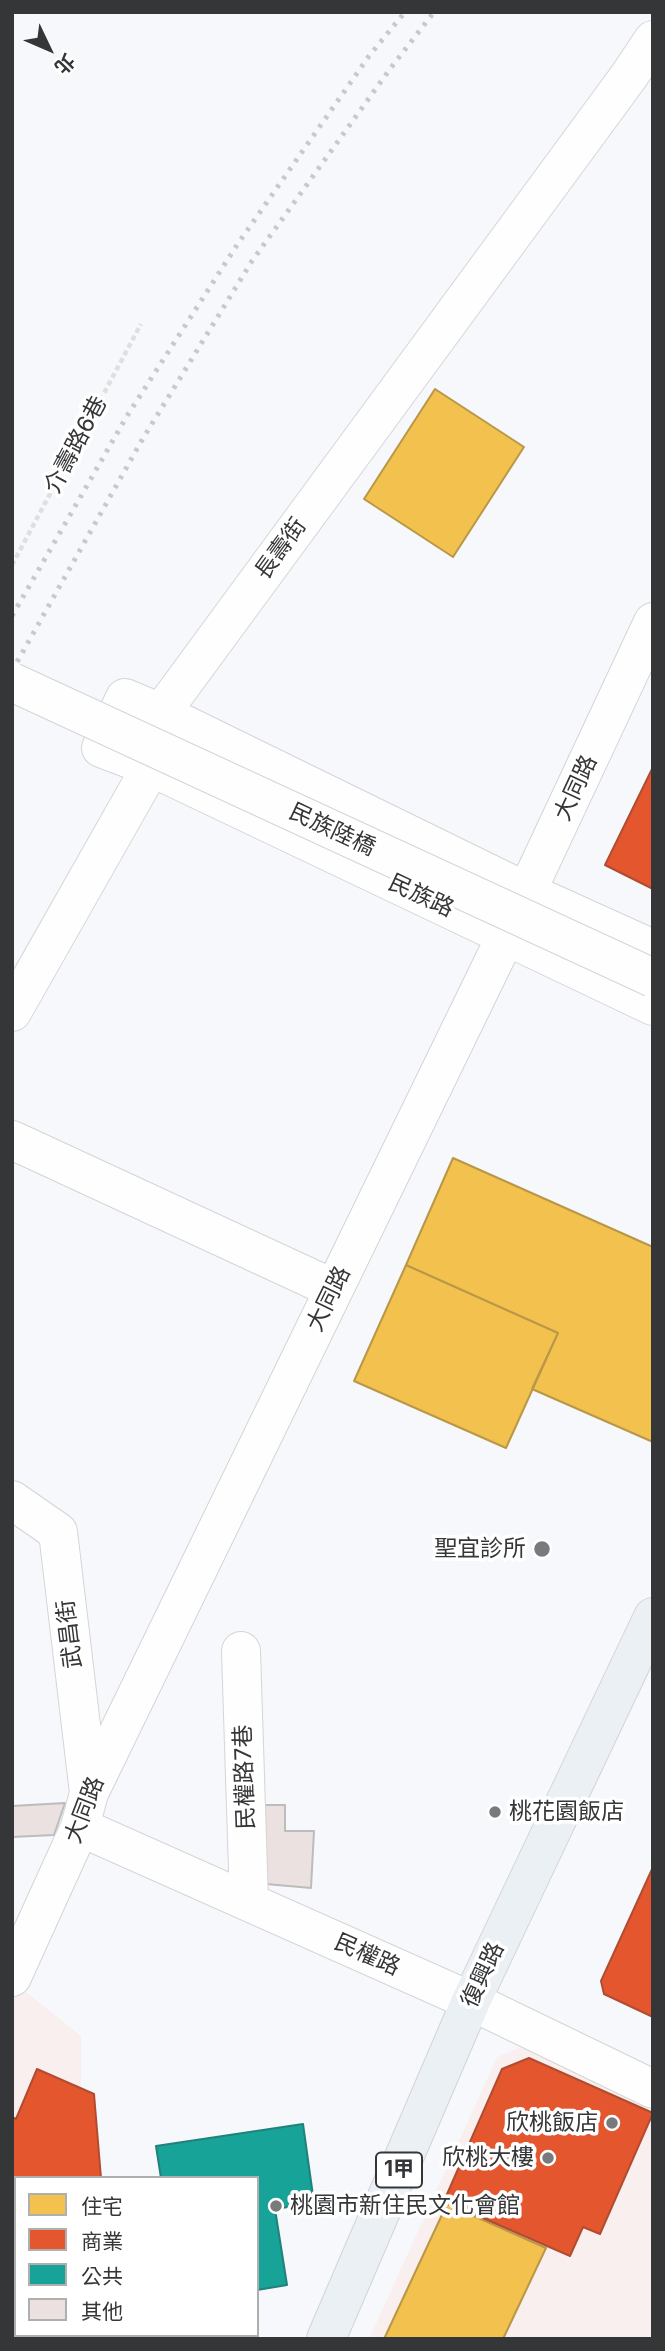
<!DOCTYPE html>
<meta charset="utf-8">
<style>
body{margin:0}
#map{position:relative;width:665px;height:2351px;overflow:hidden;background:#f6f8fb;font-family:Inter,"Noto Sans TC",sans-serif}
canvas{display:block}
.frame{position:absolute;inset:0;border:14px solid #353638;pointer-events:none}
.legend{position:absolute;left:14px;top:2176px;width:245px;height:161px;box-sizing:border-box;background:#fff;border:2px solid #aeafaf;margin:0;padding:9px 12px;list-style:none;font-size:21px;color:#353638}
.legend li{display:flex;align-items:center;gap:14px;height:35px}
.legend b{width:35px;border:2px solid #aeafaf}
.north{position:absolute;left:14px;top:14px;width:70px;height:70px;-webkit-text-stroke:5px #fff;paint-order:stroke;rotate:134deg;font-size:19px;font-weight:700;line-height:28px;text-align:center;color:#353638}
.north::after{content:'';display:block;margin:auto;width:24px;height:32px;background:#353638;clip-path:polygon(50% 0,100% 100%,50% 72%,0 100%)}
</style>
<div id="map">
<canvas width="665" height="2351"></canvas>
<div class="frame"></div>
<ul class="legend">
<li><b style="height:19px;background:#f2c14e"></b>住宅</li>
<li><b style="height:19px;background:#e4572e"></b>商業</li>
<li><b style="height:19px;background:#17a398"></b>公共</li>
<li><b style="height:19px;background:#ebe1e0"></b>其他</li>
</ul>
<div class="north">北</div>
</div>
<script>
const ctx = document.querySelector('canvas').getContext('2d');
ctx.lineJoin = 'round';
function paint(path, color) { ctx.fillStyle = color; ctx.fill(path, 'evenodd'); }
function trace(path, color, width, dash) { ctx.strokeStyle = color; ctx.lineWidth = width; ctx.lineCap = dash ? 'butt' : 'round'; ctx.setLineDash(dash || []); ctx.stroke(path); }
function drawText(font, color, halo, rows, align = 'center') {
  ctx.font = font + ' Inter,"Noto Sans TC",sans-serif'; ctx.lineWidth = 7; ctx.setLineDash([]); ctx.textBaseline = 'middle'; ctx.strokeStyle = halo; ctx.fillStyle = color; for (const [text, x, y, turn = 0] of rows) {
    ctx.save(); ctx.translate(x, y); ctx.rotate((+turn || 0) * Math.PI / 180); ctx.textAlign = isNaN(turn) ? turn : align; if (halo) ctx.strokeText(text, 0, 0); ctx.fillText(text, 0, 0); ctx.restore();
  }
}
const commercial = new Path2D(`
 M16 1984 81 2036V2178H16L12 2339V1993Z
 M524 2046 653 2112V2339H369L497 2057Z`);
const homes = new Path2D(`
 M435 389 524 447 453 557 364 499Z
 M453 1158 653 1247V1442L532 1389 558 1333 406 1265Z
 M406 1265 558 1333 506 1448 354 1381Z
 M447 2204 546 2248 503 2339H384Z`);
const shops = new Path2D(`
 M653 767V889L605 865Z
 M653 1867V2017L604 1994 601 1981Z
 M529 2058 653 2113 600 2234 583 2227 570 2256 444 2201 502 2069Z
 M37 2069 94 2094 101 2178H16V2335H116V2339H12V2117L16 2119Z`);
const public = new Path2D(`
 M303 2124 314 2203 275 2209 287 2285 257 2290V2178H161L156 2146Z
 M184 2335H253L254 2339H184Z`);
const building = new Path2D(`
 M65 1803 54 1835 12 1837V1806Z
 M264 1805H285V1831H314L311 1888 266 1884Z`);
const path = new Path2D(`
 M12 565 141 324`);
const minor = new Path2D(`
 M161 713 527 892 653 949
 M151 767 653 1006
 M12 1012 151 767 101 748 125 698 161 713 629 76 653 40
 M12 1140 334 1289
 M12 1500 58 1532 89 1793
 M241 1651 249 1902
 M80 1827 471 2001 653 2089
 M12 1977 80 1827 89 1793 506 936 653 622`);
const major = new Path2D(`
 M326 2339 471 2001 653 1617`);
const rail = new Path2D(`
 M12 616 127 416 237 245 369 56 405 12
 M12 671 142 440 252 261 390 69 434 12`);
const minorBridge = new Path2D(`
 M12 682 653 978`);
const markers = [
 [542,1549,9,"#797a7c"],
 [495,1812,7,"#797a7c"],
 [612,2123,7,"#797a7c"],
 [548,2158,7,"#797a7c"],
 [276,2206,7,"#797a7c"]
];
const shields = [
 [399,2170,46]
];
const shieldNames = [
 ["1甲",399,2170]
];
const streetNames = [
 ["介壽路6巷",76,445,-62],
 ["長壽街",281,549,-54],
 ["大同路",576,788,-65],
 ["民族陸橋",332,830,25],
 ["民族路",421,896,25],
 ["大同路",329,1299,-64],
 ["武昌街",70,1634,-97],
 ["民權路7巷",245,1777,-92],
 ["大同路",85,1810,-69],
 ["民權路",367,1955,24],
 ["復興路",483,1975,-65]
];
const poiNames = [
 ["聖宜診所",526,1549],
 ["桃花園飯店",509,1812,"left"],
 ["欣桃飯店",598,2123],
 ["欣桃大樓",534,2158],
 ["桃園市新住民文化會館",290,2206,"left"]
];
paint(commercial, '#faefef');
paint(homes, '#f2c14e');
trace(homes, '#b99747', 2);
paint(shops, '#e4572e');
trace(shops, '#b04d31', 2);
paint(public, '#17a398');
trace(public, '#20827b', 2);
paint(building, '#ebe1e0');
trace(building, '#bcbcbd', 2);
trace(minor, '#d3d5d6', 40);
trace(major, '#d3d4d6', 40);
trace(path, '#dfdfe0', 4.5, [5, 3.5]);
trace(minor, '#fefefe', 38);
trace(major, '#ebf0f5', 38);
trace(rail, '#c9c9ca', 5, [3.5, 7]);
trace(minorBridge, '#d3d5d6', 40, []);
trace(minorBridge, '#fefefe', 38);
for (const [x, y, r, color] of markers) { const dot = new Path2D(); dot.arc(x, y, r, 0, 2 * Math.PI); ctx.fillStyle = color; ctx.fill(dot); trace(dot, '#fff', 2.5); }
for (const [x, y, w] of shields) { const box = new Path2D(); box.roundRect(x - w / 2, y - 17.5, w, 35, 5); ctx.fillStyle = '#fff'; ctx.fill(box); trace(box, '#353638', 2); }
drawText('bold 21px', '#353638', null, shieldNames);
drawText('23px', '#353638', '#fff', streetNames);
drawText('23px', '#353638', '#fff', poiNames, 'right');
</script>
